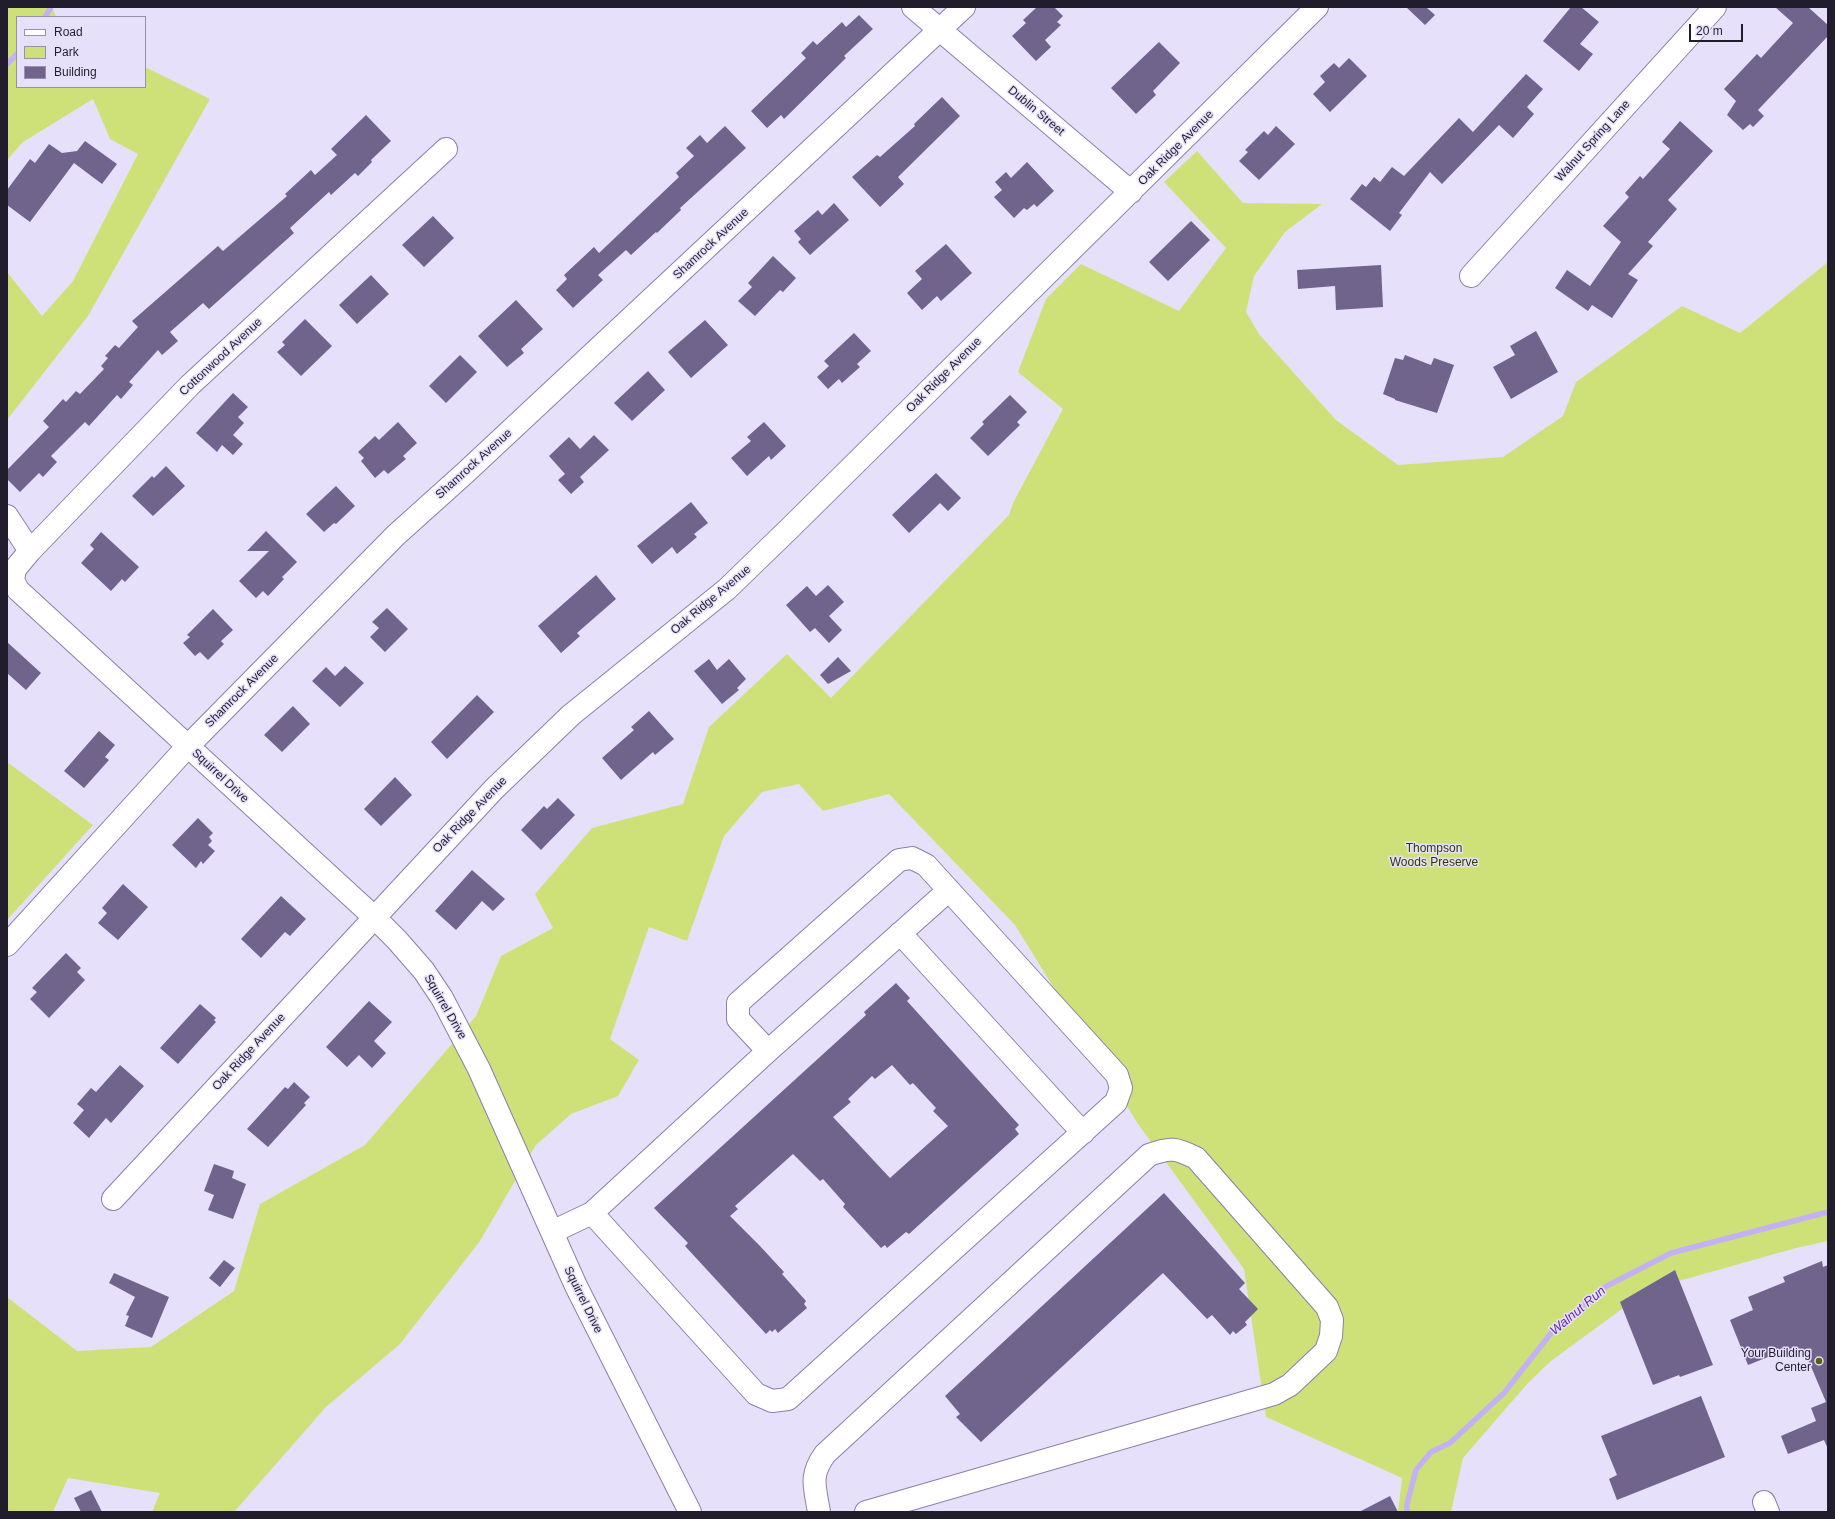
<!DOCTYPE html>
<style>
body{margin:0}
#map{position:relative;width:1835px;height:1519px;overflow:hidden;background:#e7e0fb;font-family:Helvetica,sans-serif}
canvas{display:block}
.frame{position:absolute;inset:0;border:8px solid #221d2d;pointer-events:none}
.legend{position:absolute;left:16px;top:16px;width:130px;height:72px;box-sizing:border-box;background:#e7e0fb;border:1px solid #9892a9;margin:0;padding:5px 7px;list-style:none;font-size:12px;color:#221d2d}
.legend li{display:flex;align-items:center;gap:8px;height:20px}
.legend b{width:20px;border:1px solid #9892a9}
.scale{position:absolute;left:1689px;top:24px;width:54px;height:18px;box-sizing:border-box;border:2px solid #221d2d;border-top:0;padding-left:5px;font-size:12px;line-height:14px;white-space:nowrap;color:#221d2d;-webkit-text-stroke:3px #e7e0fb;paint-order:stroke}
</style>
<div id="map">
<canvas width="1835" height="1519"></canvas>
<div class="frame"></div>
<ul class="legend">
<li><b style="height:5px;background:#fff"></b>Road</li>
<li><b style="height:11px;background:#cee179"></b>Park</li>
<li><b style="height:11px;background:#70648c"></b>Building</li>
</ul>
<div class="scale">20 m</div>
</div>
<script>
const ctx = document.querySelector('canvas').getContext('2d');
ctx.lineJoin = 'round';
function paint(path, color) { ctx.fillStyle = color; ctx.fill(path, 'evenodd'); }
function trace(path, color, width, dash) { ctx.strokeStyle = color; ctx.lineWidth = width; ctx.lineCap = dash ? 'butt' : 'round'; ctx.setLineDash(dash || []); ctx.stroke(path); }
function drawText(font, color, halo, rows, align = 'center') {
  ctx.font = font + ' Helvetica,sans-serif'; ctx.lineWidth = 3; ctx.setLineDash([]); ctx.textBaseline = 'middle'; ctx.strokeStyle = halo; ctx.fillStyle = color; for (const [text, x, y, turn = 0] of rows) {
    ctx.save(); ctx.translate(x, y); ctx.rotate((+turn || 0) * Math.PI / 180); ctx.textAlign = isNaN(turn) ? turn : align; if (halo) ctx.strokeText(text, 0, 0); ctx.fillText(text, 0, 0); ctx.restore();
  }
}
const green = new Path2D(`
 M7 7H52L56 17H17V87H145V67L210 99 88 316 7 420V272L42 316 73 281 138 154 110 139 93 99 23 142 7 160Z
 M1197 151 1243 203 1322 204 1285 232 1254 276 1246 312 1259 334 1336 420 1398 465 1503 457 1563 416 1576 382 1682 306 1740 333 1828 262V1241L1796 1248 1661 1286 1622 1309 1551 1361 1528 1383 1463 1458 1451 1512H1398L1402 1478 1266 1417 1244 1269 1138 1124 1015 925 889 794 823 811 799 784 762 792 724 836 687 941 649 927 610 1039 639 1060 618 1096 571 1114 536 1145 480 1241 400 1344 326 1407 234 1512H152L160 1493 68 1478 53 1512H7V1297L77 1351 151 1347 234 1291 260 1204 365 1145 476 1016 501 956 553 928 535 894 592 828 683 804 709 727 787 654 831 698 1009 515 1013 503 1063 409 1018 372 1046 299 1081 264 1179 311 1226 248 1164 182Z
 M7 762 93 825 7 920Z`);
const stream = new Path2D(`
 M45 17 51 7
 M7 64 17 54
 M1407 1512V1504L1416 1470 1431 1452 1450 1443 1504 1393 1552 1332 1605 1287 1671 1253 1828 1212`);
const building = new Path2D(`
 M1037 7H1054L1063 16 1057 22 1061 25 1045 40 1051 47 1036 61 1012 36 1026 23 1023 20Z
 M1406 7H1426L1435 15 1425 25Z
 M1571 7H1581L1599 22 1580 44 1593 54 1579 71 1543 41Z
 M1775 7H1808L1828 25V36L1758 110 1764 116 1753 127 1750 124 1743 130 1727 115 1736 101 1724 89 1757 54 1761 58 1793 23Z
 M859 15 873 29 844 56 846 58 784 119 781 115 767 128 751 111 806 58 801 53 813 41 817 45 842 22 846 27Z
 M1159 42 1180 63 1153 91 1156 95 1136 114 1111 88Z
 M1349 58 1367 76 1330 112 1313 94 1325 82 1320 76 1334 63 1339 68Z
 M1526 74 1543 89 1527 107 1534 114 1513 138 1499 125 1442 184 1430 172 1399 213 1402 215 1390 231 1350 199 1362 184 1366 187 1374 177 1380 182 1392 167 1404 176 1459 118 1473 132Z
 M942 97 960 116 898 177 904 184 880 207 852 177 877 155 880 157 915 126 914 124Z
 M366 115 391 141 371 160 372 162 358 176 355 173 331 195 329 192 290 228 294 233 209 309 203 303 170 332 178 341 162 355 158 350 129 382 133 385 121 399 117 395 89 426 85 422 51 456 57 462 43 477 39 473 20 492 7 479V470L49 427 43 421 63 399 66 402 76 391 80 394 104 369 101 366 108 358 105 356 115 345 119 348 138 327 132 321 218 246 223 251 287 196 285 194 311 170 315 175 337 155 331 149Z
 M1680 121 1713 151 1668 200 1677 209 1648 242 1653 246 1628 274 1638 280 1612 318 1592 305 1588 311 1555 288 1567 270 1590 286 1621 242 1603 226 1629 197 1625 193 1640 176 1643 179 1670 149 1662 142Z
 M725 126 746 148 680 208 681 210 657 233 656 232 631 255 626 250 598 275 603 280 573 308 556 290 567 279 564 275 594 247 599 253 679 177 676 173 694 156 686 148 700 135 707 143Z
 M1276 126 1295 144 1259 180 1239 161 1248 152 1245 150 1264 131 1268 135Z
 M85 141 117 164 102 184 74 163 30 222 7 205V190L30 159 35 163 49 144 62 153 77 151Z
 M1027 162 1054 191 1037 207 1034 204 1027 210 1024 208 1014 218 994 197 1002 190 995 182 1006 172 1011 178Z
 M834 203 849 220 810 255 798 242 801 239 794 231 818 210 822 215Z
 M433 216 454 238 424 267 402 245Z
 M1191 221 1210 240 1168 281 1149 262Z
 M946 244 972 273 941 301 937 296 922 310 907 293 922 279 915 271Z
 M773 256 796 278 783 292 780 290 755 316 738 301 752 287 748 283Z
 M1381 265 1383 307 1336 310 1335 286 1298 289 1297 270Z
 M371 275 389 294 357 324 339 305Z
 M516 300 543 329 521 349 524 353 507 367 478 336Z
 M305 319 332 346 301 376 277 352 285 345 282 342Z
 M705 320 728 345 691 378 668 352Z
 M1536 331 1558 372 1511 399 1493 367 1515 355 1510 346Z
 M854 333 871 351 857 364 860 367 842 383 839 379 828 389 817 377 829 366 824 361Z
 M460 355 477 372 446 403 429 386Z
 M1405 355 1431 365 1434 358 1454 365 1437 413 1395 400V399L1383 394 1395 358 1403 360Z
 M648 371 665 390 632 421 614 403Z
 M233 393 248 407 238 417 244 423 233 435 243 444 233 455 222 445 217 452 196 433Z
 M1010 395 1027 412 1017 422 1020 425 988 456 970 438 984 424 982 422Z
 M398 422 417 443 403 456 406 459 388 474 384 470 375 478 361 461 364 458 358 452 375 436 379 440Z
 M764 422 786 446 771 460 769 456 747 476 731 458 751 441 747 437Z
 M594 435 609 450 580 477 584 482 571 494 558 480 565 474 549 456 569 437 580 449Z
 M166 466 185 486 153 516 132 496 152 476 154 478Z
 M936 473 961 498 948 511 940 503 909 533 892 515Z
 M336 486 355 506 336 524 334 523 324 532 306 514Z
 M691 502 708 523 694 534 697 537 677 554 672 547 652 564 637 546Z
 M266 531 297 562 282 577 284 579 268 596 263 591 256 598 239 581 269 551H247Z
 M101 532 139 567 125 582 122 579 111 591 81 563 94 549 90 545Z
 M596 575 616 599 577 633 580 636 561 653 538 626Z
 M828 585 844 602 829 616 842 630 829 643 815 628 810 632 786 605 807 586 816 596Z
 M387 608 408 629 385 652 370 637 379 628 372 622Z
 M213 609 233 630 221 641 224 644 208 660 200 652 195 656 183 643 190 637 187 635Z
 M7 642 41 673 26 690 7 673Z
 M838 657 851 671 828 684 820 675Z
 M709 659 717 670 729 659 746 679 737 688 739 690 722 704 694 671Z
 M345 666 364 683 340 707 312 681 326 667 335 676Z
 M477 695 494 712 447 759 431 742Z
 M293 706 310 724 282 752 264 735Z
 M649 711 674 739 655 755 653 752 621 780 602 758 634 730 631 727Z
 M99 731 115 745 105 757 109 760 84 788 64 771Z
 M395 777 412 795 381 826 364 809Z
 M558 798 575 815 541 850 521 830 544 806 547 809Z
 M198 818 213 833 209 837 212 841 208 845 215 851 203 864 201 861 196 868 172 845Z
 M472 870 505 899 493 911 482 901 456 930 435 911Z
 M123 884 148 907 118 940 98 923 107 913 102 908Z
 M281 896 306 919 290 936 285 932 261 958 241 939Z
 M66 953 81 968 77 972 85 980 49 1018 30 999 37 992 32 988Z
 M896 983 910 998 907 1001 1019 1125 1015 1129 1019 1134 909 1234 906 1232 887 1248 885 1245 881 1248 843 1207 845 1204 823 1179 820 1181 793 1154 735 1206 738 1209 730 1216 760 1246 784 1272 782 1274 806 1301 804 1304 807 1308 778 1333 775 1329 772 1332 770 1330 766 1334 685 1246 688 1243 654 1208 866 1015 864 1012ZM892 1065 910 1085 913 1083 936 1108 933 1111 948 1126 890 1178 833 1117 851 1102 848 1099 872 1076 875 1079Z
 M369 1001 392 1022 374 1041 386 1053 372 1068 359 1055 347 1067 326 1047Z
 M200 1004 216 1018 214 1020 216 1022 178 1064 160 1048Z
 M120 1065 144 1086 111 1123 106 1118 89 1138 73 1123 84 1110 77 1104 91 1088 96 1092Z
 M294 1082 310 1097 304 1103 306 1105 268 1147 247 1129 285 1087 288 1089Z
 M214 1164 234 1171 232 1178 246 1184 233 1219 208 1210 214 1195 204 1191Z
 M1164 1193 1245 1283 1239 1289 1258 1309 1245 1322 1247 1325 1236 1334 1233 1331 1230 1335 1212 1315 1207 1319 1163 1273 981 1442 956 1417 960 1414 945 1396Z
 M224 1260 235 1268 220 1287 209 1278Z
 M1822 1261 1823 1267 1828 1265V1449L1824 1440 1788 1454 1781 1436 1816 1421 1811 1408 1826 1402 1804 1350 1786 1357 1783 1351 1748 1365 1730 1320 1753 1310 1748 1297 1785 1282 1783 1277Z
 M1675 1270 1713 1365 1680 1377 1679 1375 1653 1385 1620 1302Z
 M114 1273 169 1297 152 1338 125 1326 129 1316 126 1315 135 1297 109 1283Z
 M1701 1396 1725 1457 1617 1500 1609 1479 1617 1475 1601 1436Z
 M91 1490 102 1512H81L74 1498Z
 M1390 1496 1398 1512H1359Z`);
const minor = new Path2D(`
 M913 7 1131 192
 M446 149 190 385 30 551 15 569 13 580 18 590 374 917 397 940 424 971 442 998 479 1069 576 1286 690 1512
 M1471 276 1715 7
 M7 516 30 551
 M900 933 1083 1133
 M7 945 188 746 396 535 465 473 964 7
 M113 1199 494 789 571 715 727 589 790 528 1317 7
 M592 1213 756 1394 772 1401 788 1399 1116 1102 1121 1088 1117 1075 926 865 912 858 899 860 738 1003V1019L768 1051
 M552 1232 592 1213 768 1051 949 890
 M1764 1502 1768 1512
 M819 1512C815 1487 809 1476 825 1454L1149 1155C1170 1147 1176 1148 1196 1158L1327 1307 1332 1320 1331 1336 1326 1351 1290 1385 1274 1394 866 1512`);
const markers = [
 [1819,1361,4,"#566202"]
];
const streetNames = [
 ["Dublin Street",1036,111,40],
 ["Walnut Spring Lane",1593,141,-48],
 ["Oak Ridge Avenue",1176,148,-45],
 ["Shamrock Avenue",711,244,-43],
 ["Cottonwood Avenue",221,357,-43],
 ["Oak Ridge Avenue",944,375,-45],
 ["Shamrock Avenue",474,464,-42],
 ["Oak Ridge Avenue",711,600,-40],
 ["Shamrock Avenue",242,691,-45],
 ["Squirrel Drive",220,776,43],
 ["Oak Ridge Avenue",470,815,-46],
 ["Squirrel Drive",445,1007,60],
 ["Oak Ridge Avenue",249,1052,-47],
 ["Squirrel Drive",583,1300,64]
];
const parkNames = [
 ["Thompson",1434,849],
 ["Woods Preserve",1434,863]
];
const poiNames = [
 ["Your Building",1811,1354],
 ["Center",1811,1368]
];
const waterNames = [
 ["Walnut Run",1578,1311,-40]
];
paint(green, '#cee179');
trace(stream, '#c4b1f4', 5.5);
paint(building, '#70648c');
trace(minor, '#8b7fa8', 24);
trace(minor, '#fff', 22);
for (const [x, y, r, color] of markers) { const dot = new Path2D(); dot.arc(x, y, r, 0, 2 * Math.PI); ctx.fillStyle = color; ctx.fill(dot); trace(dot, '#e7e0fb', 1.5); }
drawText('12px', '#221d2d', '#e7e0fb', streetNames);
drawText('12px', '#303800', '#e7e0fb', parkNames);
drawText('12px', '#221d2d', '#e7e0fb', poiNames, 'right');
drawText('italic 13px', '#622baa', '#e7e0fb', waterNames);
</script>
